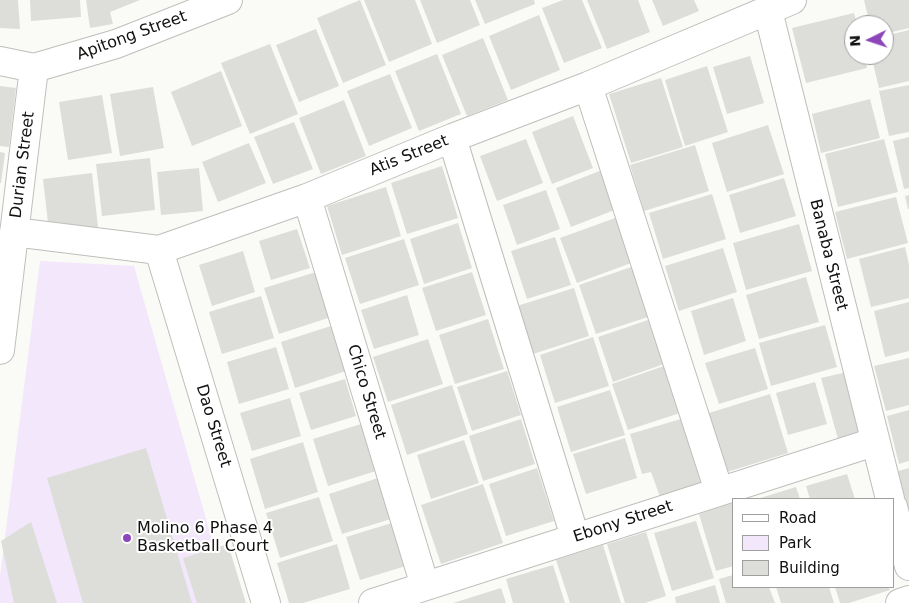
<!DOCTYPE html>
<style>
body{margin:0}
#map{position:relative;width:909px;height:603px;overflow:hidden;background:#fafbf7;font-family:"DejaVu Sans",sans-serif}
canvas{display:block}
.legend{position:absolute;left:732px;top:498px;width:162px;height:90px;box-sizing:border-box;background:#fff;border:1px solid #9f9f9f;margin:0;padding:6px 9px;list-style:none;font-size:15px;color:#10100f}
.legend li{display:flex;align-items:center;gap:10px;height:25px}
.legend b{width:25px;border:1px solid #9f9f9f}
.north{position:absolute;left:844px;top:15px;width:50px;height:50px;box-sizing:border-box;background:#fff;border:1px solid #9f9f9f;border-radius:50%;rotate:266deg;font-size:14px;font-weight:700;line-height:20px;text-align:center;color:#10100f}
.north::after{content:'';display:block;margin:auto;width:18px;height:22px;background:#8d46b9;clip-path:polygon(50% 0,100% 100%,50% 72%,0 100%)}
</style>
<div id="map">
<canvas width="909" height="603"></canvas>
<ul class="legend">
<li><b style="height:6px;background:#fff"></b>Road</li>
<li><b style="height:14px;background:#f2e7fb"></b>Park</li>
<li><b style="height:14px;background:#ddddda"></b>Building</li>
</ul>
<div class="north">N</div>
</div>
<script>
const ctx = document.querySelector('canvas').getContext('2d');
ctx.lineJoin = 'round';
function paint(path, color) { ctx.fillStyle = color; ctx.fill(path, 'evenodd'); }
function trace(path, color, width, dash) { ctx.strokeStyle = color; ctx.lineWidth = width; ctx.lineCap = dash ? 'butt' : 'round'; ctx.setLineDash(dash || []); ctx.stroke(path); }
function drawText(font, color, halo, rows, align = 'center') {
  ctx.font = font + ' "DejaVu Sans",sans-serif'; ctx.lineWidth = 4; ctx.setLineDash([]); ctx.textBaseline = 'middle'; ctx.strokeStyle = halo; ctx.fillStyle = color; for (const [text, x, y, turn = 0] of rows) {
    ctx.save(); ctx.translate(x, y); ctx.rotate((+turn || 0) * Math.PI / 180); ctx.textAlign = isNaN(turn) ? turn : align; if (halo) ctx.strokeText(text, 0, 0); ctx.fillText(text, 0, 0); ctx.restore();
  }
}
const green = new Path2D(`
 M40 261 134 266 230 603H0V576Z`);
const building = new Path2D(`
 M0 0H18L20 29 0 28Z
 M30 0H80L81 17 31 21Z
 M86 0H140L110 12 113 24 90 28Z
 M360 0 386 65 343 83 317 18Z
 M364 0H415L432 44 389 62Z
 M420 0H470L480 25 437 43Z
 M475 0H534L535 4 485 24Z
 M563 0H582L602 48 564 63 542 8Z
 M587 0H638L650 32 607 49Z
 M652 0H694L699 11 663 26Z
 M864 0H909V28L884 34V25H870Z
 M854 13 857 25H854V55H864L867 68 806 83 792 28Z
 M539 15 560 70 511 90 489 36Z
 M316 29 339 86 299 102 276 45Z
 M909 30V81L879 88 871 55H884V36Z
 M483 38 508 100 467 116 442 55Z
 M270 44 298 114 250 134 221 63Z
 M437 54 461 114 419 131 395 71Z
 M750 56 764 103 727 114 713 67Z
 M707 66 728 132 685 146 665 80Z
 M221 71 242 126 192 146 171 92Z
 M390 74 412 128 369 146 347 91Z
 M661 78 683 147 631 163 609 94Z
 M909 85V132L889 136 879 91Z
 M0 86 16 88 9 147 0 146Z
 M153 87 164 148 120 156 110 94Z
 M102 95 112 153 68 160 59 102Z
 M870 99 880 138 821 153 812 114Z
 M344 100 366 156 321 174 299 118Z
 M573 116 593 168 552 184 532 132Z
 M294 122 313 169 273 184 254 137Z
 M768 125 784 174 727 192 712 143Z
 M909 137V188L904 189 893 141Z
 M526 139 543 183 497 201 480 156Z
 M884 139 898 192 838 207 825 154Z
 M249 143 266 183 218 202 202 162Z
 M695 145 709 191 644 211 630 165Z
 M0 152 5 153 1 183H0Z
 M150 158 155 210 102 216 96 164Z
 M442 166 458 218 407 234 391 183Z
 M199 168 203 211 161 215 157 172Z
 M602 170 617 209 571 227 556 188Z
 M92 173 98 227 49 232 43 179Z
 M784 178 796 216 740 233 729 195Z
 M386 187 401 236 342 255 327 206Z
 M546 190 560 229 517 245 503 205Z
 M712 194 726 239 663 259 649 213Z
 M909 195V209H908L905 196Z
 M896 197 908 243 847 259 835 212Z
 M618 217 634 262 577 283 560 238Z
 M458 223 472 268 424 284 410 239Z
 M799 224 812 271 746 290 733 243Z
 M297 229 310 268 271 280 259 241Z
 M555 237 571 285 527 299 511 251Z
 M404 239 419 285 360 304 345 258Z
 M905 247 909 265V298L871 307 859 259Z
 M723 248 737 292 679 311 665 266Z
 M243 251 255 292 212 306 199 265Z
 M637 265 654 315 596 334 579 285Z
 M316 272 331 317 279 334 264 288Z
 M472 272 486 315 436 331 422 288Z
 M806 277 819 322 759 339 746 295Z
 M574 288 589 336 533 354 517 306Z
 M407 295 419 335 374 349 361 310Z
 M261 296 274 338 222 354 209 312Z
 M733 298 746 341 704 355 691 311Z
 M909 302V351L885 357 874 311Z
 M488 319 504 369 455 384 439 335Z
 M648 320 664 364 613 382 598 337Z
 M334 325 349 370 295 388 281 342Z
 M825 325 837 367 771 386 759 343Z
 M593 337 609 386 555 403 540 355Z
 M428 339 443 384 388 402 373 357Z
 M276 347 289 389 239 404 227 362Z
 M755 348 768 389 719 404 705 363Z
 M909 358V405L886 411 874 366Z
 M664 366 680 413 628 430 612 384Z
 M507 371 521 415 472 431 457 387Z
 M847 372 864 431 838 439 821 378Z
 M345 379 356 416 311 430 299 393Z
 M815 382 827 424 788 435 776 393Z
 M452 385 468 434 407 455 391 405Z
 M610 390 625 435 571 452 557 407Z
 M770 394 788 453 727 472 709 413Z
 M290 398 301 436 252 451 240 413Z
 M909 410V461L899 464 887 416Z
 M521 419 535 464 483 481 469 436Z
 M681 419 701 484 660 497 651 472 642 474 630 434Z
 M361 424 376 471 328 486 313 439Z
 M625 438 637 478 586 494 573 454Z
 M464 440 479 483 431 499 417 455Z
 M303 442 318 492 265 509 250 459Z
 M146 448 192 603H83L47 478Z
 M537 468 554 521 506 536 489 484Z
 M909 468V511H908L898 471Z
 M847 474 855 499H810L806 486Z
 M378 478 391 519 342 534 329 494Z
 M483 484 503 543 441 564 421 505Z
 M796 487 800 499H757Z
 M319 497 333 541 280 558 266 513Z
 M733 503V566L716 571 699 514Z
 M696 521 714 578 672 591 654 533Z
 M31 522 57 603H14L1 541Z
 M395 522 409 565 360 580 346 537Z
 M646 532 666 596 645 603H625L607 544Z
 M228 544 246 603H197L183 558Z
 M337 544 350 589 303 603H289L277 563Z
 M603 545 621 603H570L556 560Z
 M553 565 565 603H513L506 579Z
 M733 575V587H769L775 603H726L719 579Z
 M715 585 720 603H676L675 597Z
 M776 587H829L834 603H781Z
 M835 587H888L890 590 849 603H840Z
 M501 588 506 603H453Z`);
const minor = new Path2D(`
 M768 11 890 499
 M0 61 34 68 116 44 228 0
 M588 86 719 491
 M452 138 575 537
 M307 198 425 586
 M14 232 159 250 307 198 452 138 588 86 792 0
 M159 250 266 603
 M0 350 34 68
 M893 507 909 566
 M373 603 874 442
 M900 603 909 600`);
const markers = [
 [127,538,5,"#8d46b9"]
];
const streetNames = [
 ["Apitong Street",132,36,-20],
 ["Atis Street",409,156,-22],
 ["Durian Street",23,165,-83],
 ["Banaba Street",828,255,76],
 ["Chico Street",366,392,73],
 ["Dao Street",213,426,73],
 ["Ebony Street",623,522,-18]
];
const poiNames = [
 ["Molino 6 Phase 4",137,529],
 ["Basketball Court",137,547]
];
paint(green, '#f2e7fb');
paint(building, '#ddddda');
trace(minor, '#bebfbb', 30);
trace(minor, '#fff', 28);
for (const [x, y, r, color] of markers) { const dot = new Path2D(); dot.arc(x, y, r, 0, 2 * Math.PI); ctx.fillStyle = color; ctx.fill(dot); trace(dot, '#fff', 2); }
drawText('16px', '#10100f', '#fff', streetNames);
drawText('16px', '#10100f', '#fff', poiNames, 'left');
</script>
